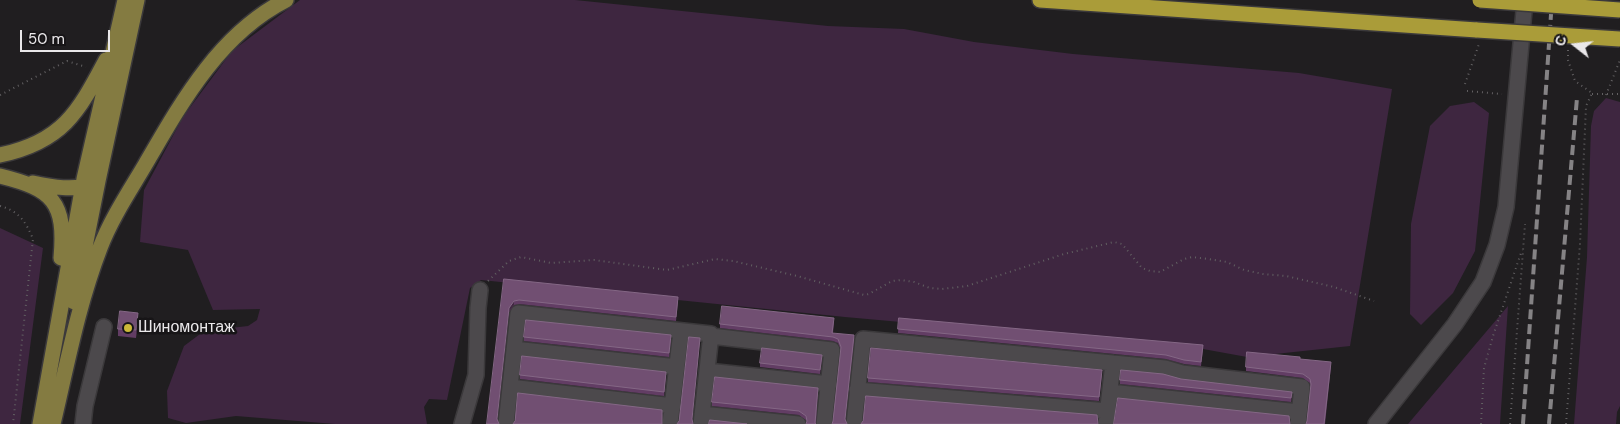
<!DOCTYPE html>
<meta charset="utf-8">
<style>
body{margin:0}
#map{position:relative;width:1620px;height:424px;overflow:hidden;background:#201e20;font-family:"DM Sans",sans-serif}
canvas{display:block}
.north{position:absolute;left:1550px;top:20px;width:50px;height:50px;-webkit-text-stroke:4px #171517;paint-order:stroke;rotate:286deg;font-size:14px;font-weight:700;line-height:20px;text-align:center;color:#eae8ea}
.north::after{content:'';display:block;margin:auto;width:18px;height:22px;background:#eae8ea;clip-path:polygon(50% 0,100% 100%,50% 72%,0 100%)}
.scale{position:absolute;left:20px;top:30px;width:90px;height:22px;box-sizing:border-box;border:2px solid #eae8ea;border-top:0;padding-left:6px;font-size:15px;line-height:18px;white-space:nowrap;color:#eae8ea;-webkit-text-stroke:4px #171517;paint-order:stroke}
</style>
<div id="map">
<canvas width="1620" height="424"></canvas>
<div class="north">С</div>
<div class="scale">50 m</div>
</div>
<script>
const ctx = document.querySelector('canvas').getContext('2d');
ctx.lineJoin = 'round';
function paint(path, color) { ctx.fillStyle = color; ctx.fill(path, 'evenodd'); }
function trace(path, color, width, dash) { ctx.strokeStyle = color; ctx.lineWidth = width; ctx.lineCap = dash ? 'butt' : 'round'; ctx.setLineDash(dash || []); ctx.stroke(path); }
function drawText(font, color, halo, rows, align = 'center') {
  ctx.font = font + ' "DM Sans",sans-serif'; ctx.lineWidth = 5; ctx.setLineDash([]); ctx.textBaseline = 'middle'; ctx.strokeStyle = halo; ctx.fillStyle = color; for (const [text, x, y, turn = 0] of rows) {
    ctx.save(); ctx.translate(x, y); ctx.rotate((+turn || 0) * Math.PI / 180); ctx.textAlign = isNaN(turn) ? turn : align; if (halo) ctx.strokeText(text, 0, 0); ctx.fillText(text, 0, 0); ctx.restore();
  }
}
const green = new Path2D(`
 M300 0H575L828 26 904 29 974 42 1073 54 1299 73 1392 89 1350 346 1247 357 1203 349 845 317 481 280 470 288 447 400 429 399 424 407 427 424H335L236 416 186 423 168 418 167 391 184 346 204 331 248 326 257 320 260 309 213 310 188 250 140 242 144 190 183 117 232 51Z
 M1606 98 1620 102V406L1617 412 1616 424H1574L1587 257 1591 126 1594 111Z
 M1474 102 1489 113 1475 251 1453 293 1421 325 1410 314 1411 224 1430 126 1450 106Z
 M0 228 43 248 20 424H0Z
 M1508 306 1500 424H1408Z`);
const path = new Path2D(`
 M1465 84 1479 44
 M1467 91 1502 94
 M1592 94H1620
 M0 95 67 61 86 67
 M1606 95 1620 60
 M0 206C19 211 26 222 33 239L13 424
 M488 281 509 261 521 257 551 263 594 260 667 270 715 259 733 261 797 276 864 295 869 294 892 281 901 280 914 282 930 288 942 289 967 286 1064 254 1114 242 1122 244 1142 268 1150 271 1160 272 1184 259 1192 257 1208 259 1227 262 1244 270 1263 274 1286 276 1334 287 1374 301
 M1481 424 1484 368 1493 336 1522 250
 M1510 424 1525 224
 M1566 424 1580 244 1586 106 1592 93 1575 81 1568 60V50`);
const minor = new Path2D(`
 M711 336 832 350 824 424
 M514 349 677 367
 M707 371 829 384
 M510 387 673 406
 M857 390 1108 411
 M1110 392 1299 412
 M702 414 798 424
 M83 424 85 406 104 327
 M462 424 476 375 478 308 480 290
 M506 424 518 313 711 334 701 424
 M670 424 681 331
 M854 424 863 339 1165 368 1182 373 1302 387 1298 424
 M1106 424 1113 363
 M1376 424 1455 324 1483 282 1497 245 1506 207 1525 0`);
const major = new Path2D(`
 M0 155C62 142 78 113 106 60
 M0 176C53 189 66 202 61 258
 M33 183C52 187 74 191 92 184
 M74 302 98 181 137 0
 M40 424 84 179 125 0
 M53 424C67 365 78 305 100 248 111 219 129 192 145 165 181 103 219 34 286 0`);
const highway = new Path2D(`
 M1040 0 1477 30`);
const rail = new Path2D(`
 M1523 424 1552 0
 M1549 424 1577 98`);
const highwayBridge = new Path2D(`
 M1480 0 1620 10
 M1477 30 1620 39`);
const wall = new Path2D(`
 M504 279 678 301 676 321 519 304 514 305 509 312 487 424Z
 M899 318 1203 349 1201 366 1184 364 1166 359 898 333Z
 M138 320 136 338 118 336V329Z
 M834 322 833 333 854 340 845 420 833 421 841 350 838 343 833 341 720 328V324Z
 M524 337 671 339 669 357 524 341Z
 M822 358 820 374 760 367V363Z
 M1300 359 1331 366 1325 424H1306L1307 421 1311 387 1310 383 1303 378 1246 371V367Z
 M1102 374 1099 401 868 382V378Z
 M520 375H666L664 396 520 379Z
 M1181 379 1292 395 1291 402 1120 384V380Z
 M818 388 816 423 807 422 806 420 799 415 712 406V402Z`);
const shadedWall = new Path2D(`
 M514 301V305L509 312 497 423 509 308Z`);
const building = new Path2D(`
 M504 279 678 297 676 317 519 300 514 301 509 308 497 419 499 424H487Z
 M722 306 834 318 832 333 854 335 845 419 847 424H832L833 421 841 347 838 339 833 337 720 324Z
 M120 311 138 313 136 330 118 329Z
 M899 318 1021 329 1203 345 1201 362 1184 360 1166 355 898 329Z
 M526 320 671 335 669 353 524 337Z
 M689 337 700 338 692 419 693 424H677L679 421Z
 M762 348 822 355 820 370 760 363Z
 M871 348 1102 370 1099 397 868 378Z
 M1247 352 1300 357V359L1331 362 1324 424H1306L1307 421 1311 384 1310 379 1303 374 1246 367Z
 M522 356 666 372 664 392 520 375Z
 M1121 370 1163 374 1181 379 1292 392 1291 398 1120 380Z
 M715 377 818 388 815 423 816 424H806L807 421 806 416 799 411 712 402Z
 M518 393 662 410V424H513L515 421Z
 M866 396 1097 415 1098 424H861L863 421Z
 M1118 398 1289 416 1290 424H1114Z
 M710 420 747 424H709Z`);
const markers = [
 [128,328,5,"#ccb939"]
];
const poiNames = [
 ["Шиномонтаж",138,328]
];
paint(green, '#3e2640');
trace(minor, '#3b393b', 18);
trace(major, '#3b393b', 18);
trace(highway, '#3b393b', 18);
trace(path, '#626062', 2, [1, 4]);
trace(minor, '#4c494c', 15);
trace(major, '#847b41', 15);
trace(highway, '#aa9c39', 15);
trace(rail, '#858385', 4, [10, 5]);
trace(highwayBridge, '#3b393b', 18, []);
trace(highwayBridge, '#aa9c39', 15);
paint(wall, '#623d64');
paint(shadedWall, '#422943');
paint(building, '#714f72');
trace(building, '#846785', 1);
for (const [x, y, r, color] of markers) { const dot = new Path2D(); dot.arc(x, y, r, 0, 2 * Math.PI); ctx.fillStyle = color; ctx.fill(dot); trace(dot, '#171517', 2); }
drawText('16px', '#eae8ea', '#171517', poiNames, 'left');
</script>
